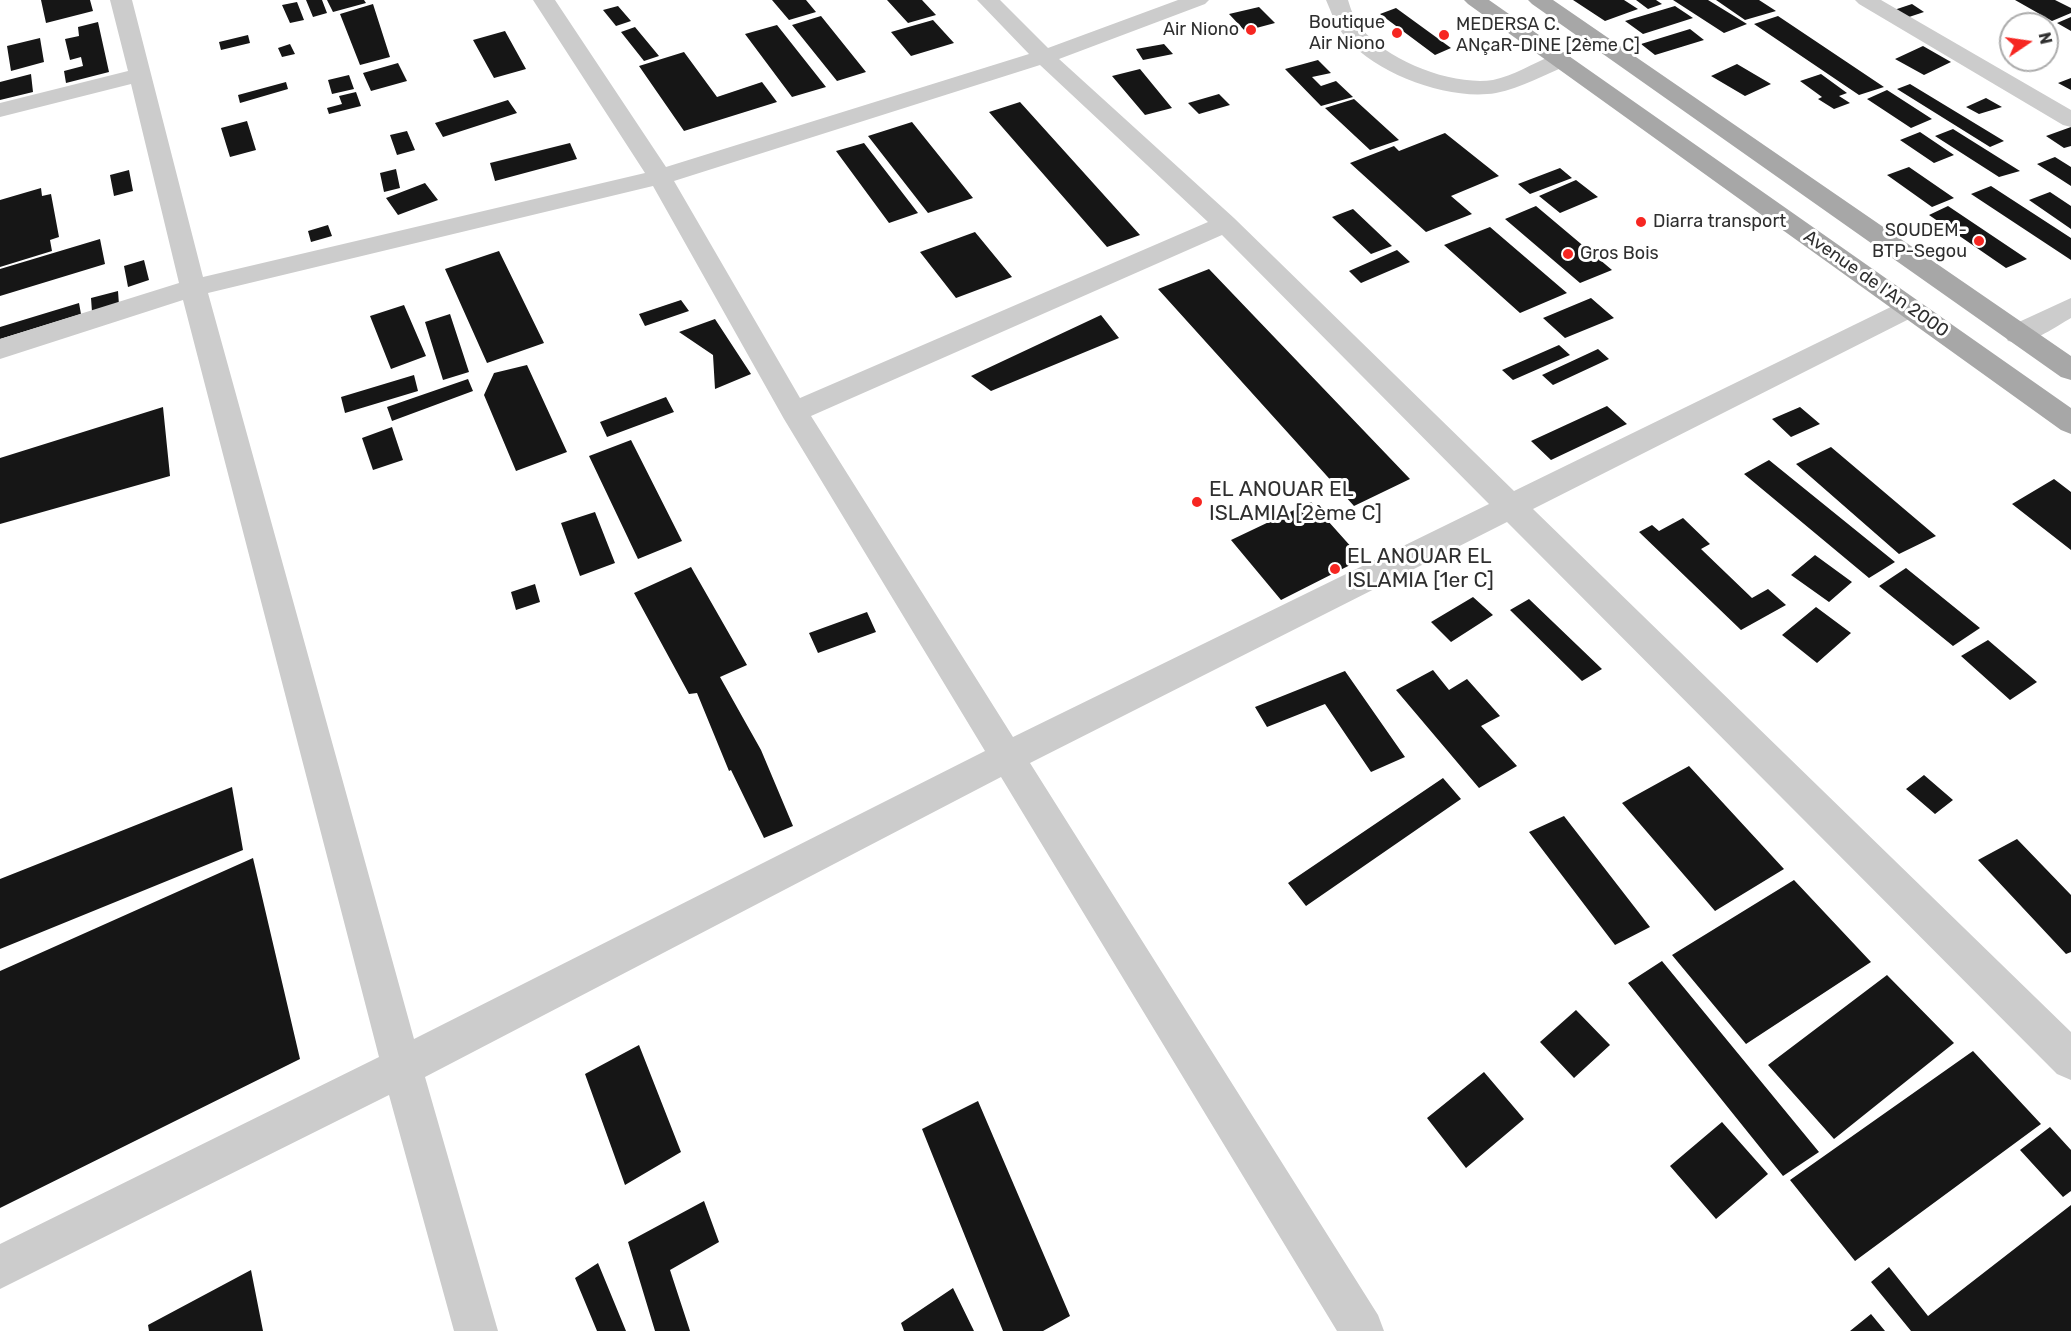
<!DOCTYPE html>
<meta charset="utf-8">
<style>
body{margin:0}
#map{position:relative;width:2071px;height:1331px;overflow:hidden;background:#fff;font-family:Rubik,sans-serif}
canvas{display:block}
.north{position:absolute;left:1999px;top:12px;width:60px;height:60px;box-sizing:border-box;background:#fff;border:2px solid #acacac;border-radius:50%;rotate:77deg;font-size:16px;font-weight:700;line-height:24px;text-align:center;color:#2f2f2f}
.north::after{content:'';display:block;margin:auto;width:21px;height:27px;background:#f62621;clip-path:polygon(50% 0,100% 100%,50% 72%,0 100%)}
</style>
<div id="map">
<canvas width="2071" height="1331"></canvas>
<div class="north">N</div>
</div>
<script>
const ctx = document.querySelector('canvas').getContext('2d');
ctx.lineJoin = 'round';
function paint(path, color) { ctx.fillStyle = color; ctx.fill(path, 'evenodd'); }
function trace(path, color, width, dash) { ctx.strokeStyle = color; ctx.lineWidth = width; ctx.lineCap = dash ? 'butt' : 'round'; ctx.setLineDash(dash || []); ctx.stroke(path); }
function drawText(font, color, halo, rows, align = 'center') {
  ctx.font = font + ' Rubik,sans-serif'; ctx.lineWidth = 6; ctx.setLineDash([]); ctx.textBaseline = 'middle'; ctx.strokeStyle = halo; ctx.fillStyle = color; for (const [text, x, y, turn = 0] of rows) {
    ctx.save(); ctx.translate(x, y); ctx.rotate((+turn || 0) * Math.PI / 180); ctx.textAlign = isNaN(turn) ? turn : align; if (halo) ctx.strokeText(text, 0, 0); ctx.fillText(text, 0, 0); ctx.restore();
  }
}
const building = new Path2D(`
 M41 0H90L93 11 46 23Z
 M306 0H322L327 13 313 17Z
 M327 0H364L366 3 333 12Z
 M772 0H806L816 12 789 20Z
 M887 0H922L936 15 908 23Z
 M1573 0H1624L1638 9 1605 21Z
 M1636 0H1656L1662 4 1648 9Z
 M1673 0H1708L1747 24 1724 33Z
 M1716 0H1759L1776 11 1745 20Z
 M2015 0H2055L2071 8V13L2052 21Z
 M297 2 304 20 290 23 282 5Z
 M373 4 390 57 360 65 340 14Z
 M1912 4 1924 12 1906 18 1894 10Z
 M618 6 631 21 616 26 603 10Z
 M1675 6 1693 18 1643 34 1625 21Z
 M1259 7 1275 23 1245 31 1229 14Z
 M1396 8 1451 48 1435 55 1380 14Z
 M821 16 866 72 837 81 792 25Z
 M1778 16 1884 87 1859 95 1754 24Z
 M2071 17V31L2057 23Z
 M933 20 954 43 911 56 891 32Z
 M98 22 109 72 66 83 64 71 83 66 81 57 70 60 65 39 79 36 78 27Z
 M777 25 826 87 792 97 745 34Z
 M635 27 659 56 644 61 621 32Z
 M1690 29 1704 40 1655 55 1641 44Z
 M505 31 526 69 494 78 473 40Z
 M248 35 250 43 221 50 219 42Z
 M40 38 44 62 11 71 7 46Z
 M290 44 295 54 282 57 278 48Z
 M1164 44 1173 54 1143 60 1136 49Z
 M1923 46 1951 62 1924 75 1895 59Z
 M684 52 717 97 762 82 777 102 684 131 639 66Z
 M1318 60 1331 73 1312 77 1321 86 1336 81 1353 97 1321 106 1285 69Z
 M398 63 407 81 371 91 363 73Z
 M1737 64 1771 84 1745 96 1711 76Z
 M1140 69 1172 108 1145 115 1112 76Z
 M31 74 33 92 0 100V82Z
 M1821 74 1847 93 1839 96 1850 103 1834 109 1818 99 1822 97 1800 81Z
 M349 75 354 89 332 94 328 80Z
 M2071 78V90L2058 83Z
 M286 82 288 89 240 103 238 95Z
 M1910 84 2004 141 1990 147 1897 89Z
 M1887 90 1932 119 1911 128 1867 99Z
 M356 92 361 106 329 114 327 108 342 104 339 96Z
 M1219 94 1230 105 1199 114 1188 103Z
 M1986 98 2002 107 1979 114 1966 107Z
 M1354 99 1399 140 1370 150 1325 108Z
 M508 100 517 113 443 137 435 123Z
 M1020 102 1140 235 1107 247 989 112Z
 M247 121 256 150 230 157 221 128Z
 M912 122 973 198 928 213 868 136Z
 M2071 127V146L2064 148 2046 136Z
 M1953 129 2020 171 1999 177 1935 136Z
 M407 131 415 150 397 155 390 135Z
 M1920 132 1954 155 1934 163 1900 140Z
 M1445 133 1499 176 1451 196 1472 214 1426 232 1350 163 1394 146 1399 151Z
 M570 143 577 159 495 181 490 163Z
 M864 143 918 213 889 223 836 151Z
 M2055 157 2071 167V186L2037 164Z
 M1909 167 1954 198 1932 207 1887 175Z
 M1560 168 1572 178 1530 194 1518 184Z
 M396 169 400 188 384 192 380 173Z
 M129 170 133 191 114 196 110 175Z
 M1576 180 1598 197 1560 213 1539 196Z
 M425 183 438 200 398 215 386 198Z
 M1991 186 2071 238V260L1971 194Z
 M41 188 42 196 51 194 59 237 50 240 52 251 0 267V200Z
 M2050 192 2071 206V229L2029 200Z
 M1536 206 1612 270 1580 283 1505 219Z
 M1948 206 2027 259 2006 268 1929 215Z
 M1353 209 1392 246 1371 254 1332 217Z
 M328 225 332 236 311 242 308 231Z
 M1490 227 1567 293 1520 313 1444 245Z
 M975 232 1012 277 956 298 920 252Z
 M100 239 105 264 0 296V269Z
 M1397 250 1410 262 1361 283 1349 271Z
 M499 251 544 343 487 363 445 269Z
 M144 260 149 280 128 287 124 266Z
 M1209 269 1410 479 1354 506 1158 289Z
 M118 291 119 305 92 312 91 298Z
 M1591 298 1614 318 1565 338 1543 318Z
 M681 300 689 311 645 326 639 314Z
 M79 303 81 314 0 339V327Z
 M404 305 426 356 391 369 370 316Z
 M450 314 469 372 443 380 425 322Z
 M1101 315 1119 338 991 391 971 376Z
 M715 319 751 374 715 389 713 355 679 332Z
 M1559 345 1570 355 1513 380 1502 370Z
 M1598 349 1609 359 1553 385 1542 375Z
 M527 365 567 452 516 471 484 395 494 373Z
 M414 375 418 391 345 413 341 397Z
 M468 379 473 391 392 421 387 407Z
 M666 397 674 412 607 437 600 422Z
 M1607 406 1627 424 1551 460 1531 441Z
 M163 407 170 476 0 524V458Z
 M1800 407 1820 424 1791 437 1772 419Z
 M392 427 403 460 373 470 362 438Z
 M631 440 682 541 638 559 589 456Z
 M1831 447 1936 536 1899 554 1796 464Z
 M1769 460 1895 562 1869 578 1744 474Z
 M2054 479 2071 492V550L2012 504Z
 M1311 502 1362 559 1281 600 1231 540Z
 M595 512 615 563 580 576 561 523Z
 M1683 518 1710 544 1701 549 1752 598 1768 589 1786 605 1741 630 1639 532 1652 525 1659 531Z
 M1815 555 1852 582 1829 602 1791 575Z
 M691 567 747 665 720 677 761 750 793 826 764 838 731 770 729 771 697 693 689 694 634 593Z
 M1906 568 1980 628 1953 646 1879 586Z
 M535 584 540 602 516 610 511 592Z
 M1473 597 1493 615 1451 642 1431 622Z
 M1529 599 1602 669 1582 681 1510 610Z
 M1816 607 1851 633 1817 663 1782 635Z
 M867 612 876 632 818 653 809 633Z
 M1988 640 2037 682 2010 700 1961 656Z
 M1433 670 1449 690 1467 679 1500 716 1481 726 1517 766 1479 788 1396 690Z
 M1345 671 1405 757 1371 772 1325 704 1267 727 1255 707Z
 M1689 766 1784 869 1715 911 1622 803Z
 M1924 775 1953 800 1935 814 1906 789Z
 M1443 778 1461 799 1306 906 1288 883Z
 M232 787 243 850 0 949V879Z
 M1564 816 1650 927 1615 945 1529 832Z
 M2017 839 2071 895V952L2066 954 1978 860Z
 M253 858 300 1059 0 1208V971Z
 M1794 880 1871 962 1746 1044 1672 955Z
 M1662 961 1819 1152 1783 1176 1628 983Z
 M1887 975 1954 1043 1834 1139 1768 1065Z
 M1576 1010 1610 1045 1574 1078 1540 1042Z
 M639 1045 681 1152 625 1185 585 1074Z
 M1973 1051 2041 1124 1855 1261 1790 1180Z
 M1484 1072 1524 1119 1466 1168 1427 1118Z
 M978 1101 1070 1316 1043 1331H1003L922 1129Z
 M1722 1122 1768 1174 1716 1219 1670 1166Z
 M2050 1127 2071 1150V1191L2063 1197 2020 1150Z
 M704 1201 719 1242 670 1270 690 1331H655L628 1242Z
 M2071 1205V1331H1911L1871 1282 1889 1267 1928 1316Z
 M598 1263 626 1331H597L575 1278Z
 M251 1270 263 1331H149L148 1325Z
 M953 1288 974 1331H904L901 1323Z
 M1871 1314 1885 1331H1850Z`);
const minor = new Path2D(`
 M110 0H132L203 277 645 173 533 0H555L666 167 1029 54 977 0H1000L1048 48 1178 0H1209L1205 4 1059 59 1234 218 1514 491 1901 302 1910 299 1919 302 1923 308 1919 314 1533 509 2071 1032V1080L2057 1074 1507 522 1030 763 1378 1315 1384 1331H1337L1001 777 425 1077 498 1331H454L389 1095 0 1289V1244L379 1057 183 300 0 359V339L179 283 131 84 0 117V103L128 71ZM1040 65 1208 222 800 398 674 181ZM653 186 784 419 985 751 414 1039 208 293ZM1222 235 1489 504 1013 737 811 416Z
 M1326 0H1348C1351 10 1355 21 1362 29 1388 61 1452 86 1493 80 1513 76 1534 63 1553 55L1561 53 1569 55 1572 60 1569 65C1545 74 1522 88 1496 93 1450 101 1379 75 1348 40 1337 29 1332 14 1326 0Z
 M1855 0H1881L2071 110V127L2063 125 1859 4Z
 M2071 298V318C2053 328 2029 347 2008 341L2004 334 2008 327Z`);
const major = new Path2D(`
 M1464 0H1489L2071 408V434L2061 430 1468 4Z
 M1528 0H1553L2071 356V380L2061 377 1532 4Z`);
const markers = [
 [1251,30,6,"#f62621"],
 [1397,33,6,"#f62621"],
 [1444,35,6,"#f62621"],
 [1641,222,6,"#f62621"],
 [1979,241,6,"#f62621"],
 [1568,254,6,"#f62621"],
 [1197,502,6,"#f62621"],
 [1335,569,6,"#f62621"]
];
const farPoinames = [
 ["Boutique",1385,23],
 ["Air Niono",1385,44],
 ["MEDERSA C.",1456,25,"left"],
 ["ANçaR-DINE [2ème C]",1456,46,"left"],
 ["Air Niono",1239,30],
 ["Diarra transport",1653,222,"left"],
 ["SOUDEM-",1967,231],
 ["BTP-Segou",1967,252],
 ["Gros Bois",1580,254,"left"]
];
const farStreetnames = [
 ["Avenue de l'An 2000",1876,284,35]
];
const poiNames = [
 ["EL ANOUAR EL",1209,490],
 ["ISLAMIA [2ème C]",1209,514],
 ["EL ANOUAR EL",1347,557],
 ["ISLAMIA [1er C]",1347,581]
];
paint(building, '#161616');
paint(minor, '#ccc');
paint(major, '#a7a7a7');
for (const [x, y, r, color] of markers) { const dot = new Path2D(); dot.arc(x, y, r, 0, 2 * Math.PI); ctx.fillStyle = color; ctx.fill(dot); trace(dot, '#fff', 2); }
drawText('18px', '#2f2f2f', '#fff', farPoinames, 'right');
drawText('18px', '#2f2f2f', '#fff', farStreetnames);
drawText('21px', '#2f2f2f', '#fff', poiNames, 'left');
</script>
